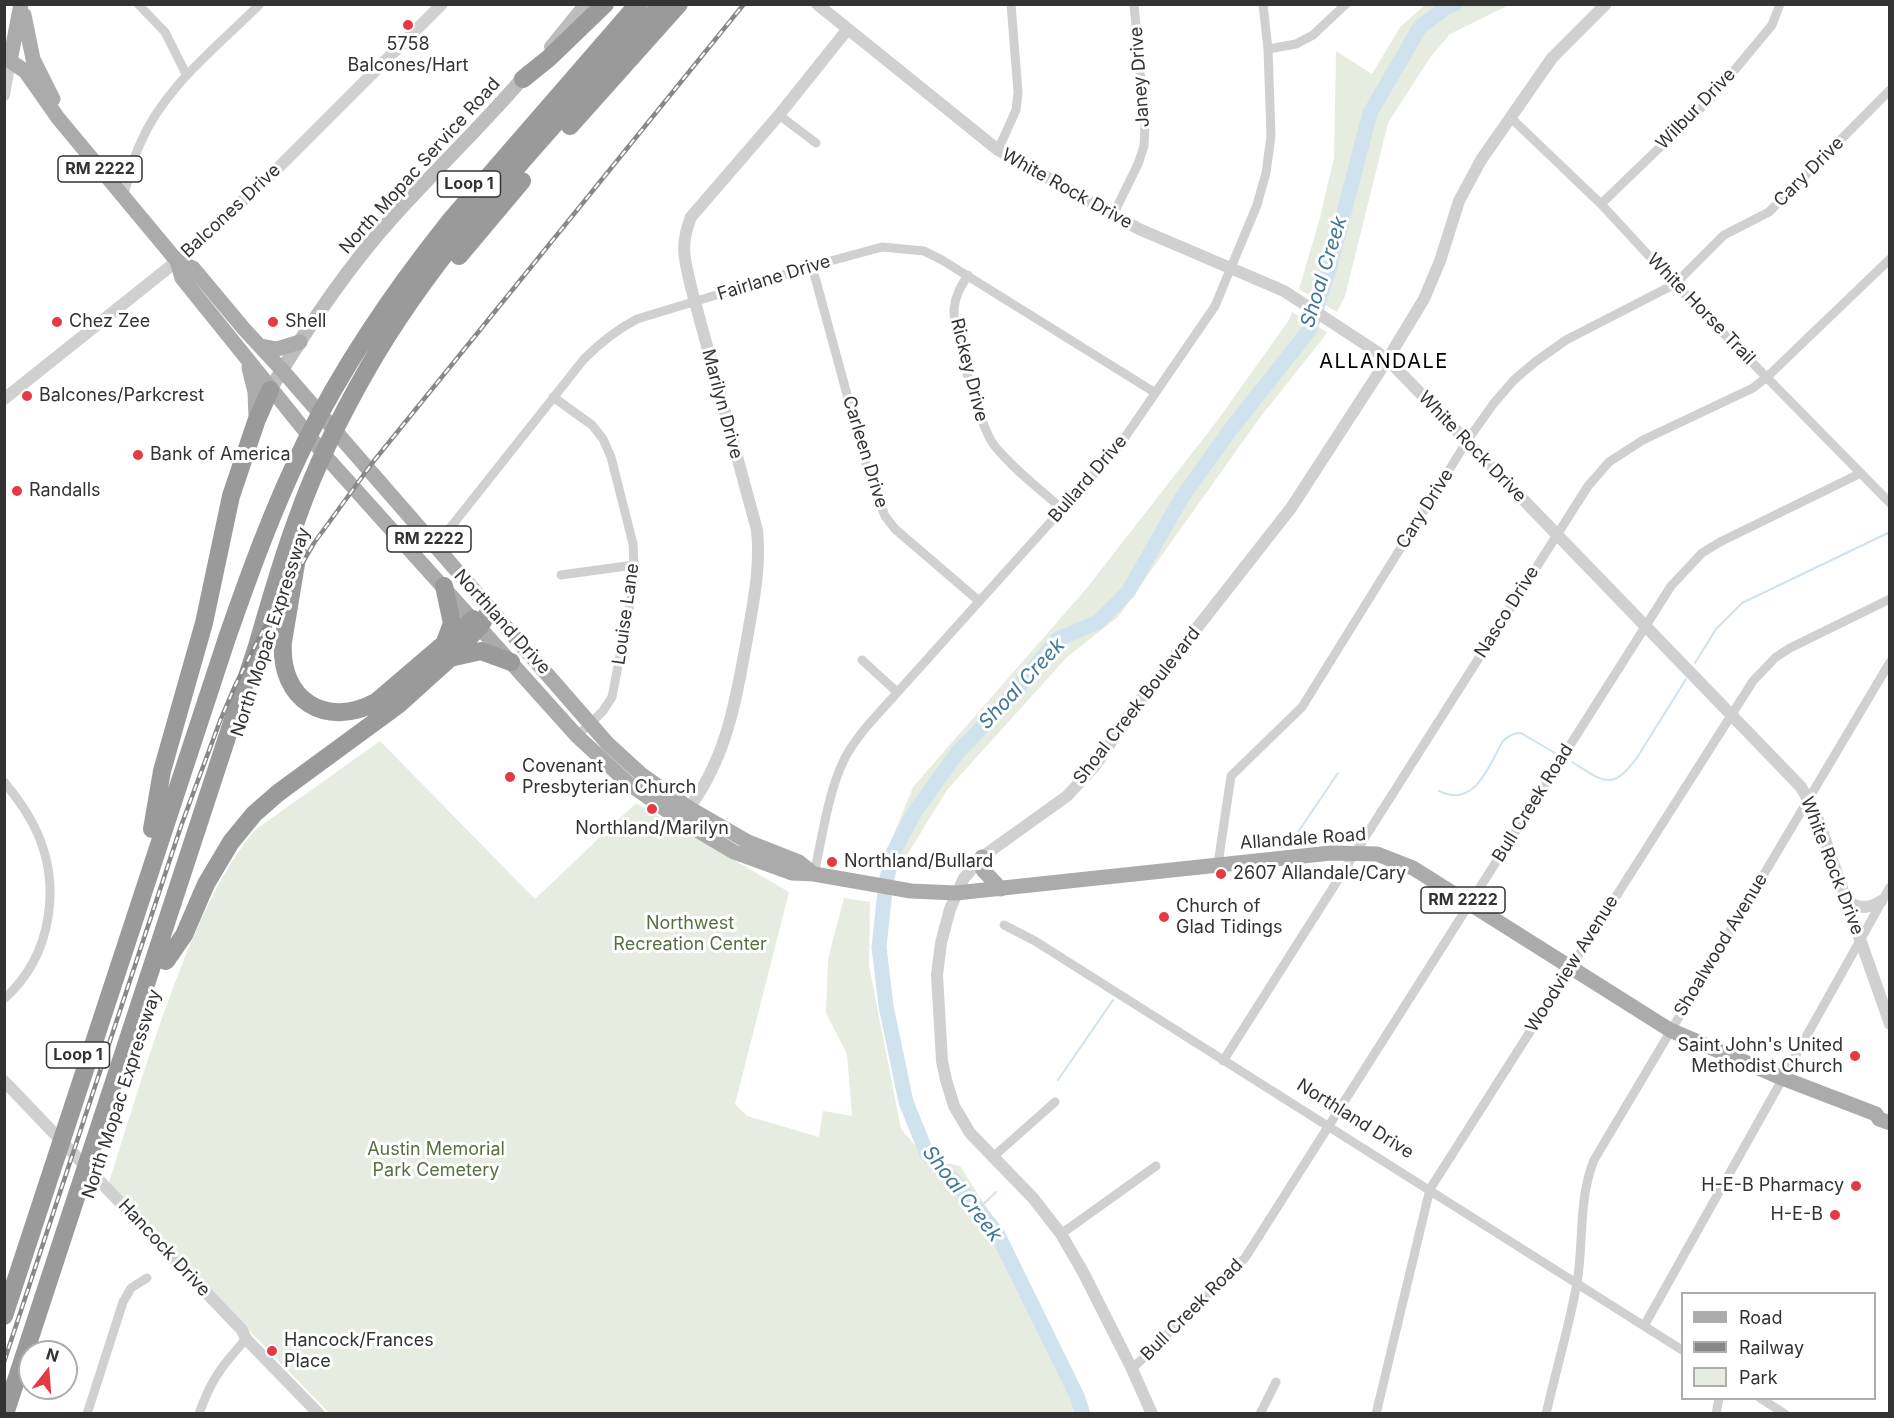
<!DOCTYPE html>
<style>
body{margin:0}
#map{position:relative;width:1894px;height:1418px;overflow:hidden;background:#fff;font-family:Inter,sans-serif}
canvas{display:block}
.frame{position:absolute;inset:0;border:6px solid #333;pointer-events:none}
.legend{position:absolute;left:1681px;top:1292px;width:195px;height:108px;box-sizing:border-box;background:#fff;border:2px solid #adadad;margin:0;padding:8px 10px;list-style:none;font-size:18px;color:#333}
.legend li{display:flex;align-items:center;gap:12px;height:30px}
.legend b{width:30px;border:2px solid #adadad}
.north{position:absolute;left:18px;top:1340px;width:60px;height:60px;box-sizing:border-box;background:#fff;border:2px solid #adadad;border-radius:50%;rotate:17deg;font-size:16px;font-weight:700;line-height:24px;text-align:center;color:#333}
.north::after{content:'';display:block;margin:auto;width:21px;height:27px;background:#e63946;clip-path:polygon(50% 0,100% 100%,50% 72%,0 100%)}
</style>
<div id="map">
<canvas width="1894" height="1418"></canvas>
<div class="frame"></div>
<ul class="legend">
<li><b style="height:8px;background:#ababab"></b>Road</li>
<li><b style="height:8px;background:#888"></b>Railway</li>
<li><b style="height:16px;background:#e6ecdf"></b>Park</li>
</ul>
<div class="north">N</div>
</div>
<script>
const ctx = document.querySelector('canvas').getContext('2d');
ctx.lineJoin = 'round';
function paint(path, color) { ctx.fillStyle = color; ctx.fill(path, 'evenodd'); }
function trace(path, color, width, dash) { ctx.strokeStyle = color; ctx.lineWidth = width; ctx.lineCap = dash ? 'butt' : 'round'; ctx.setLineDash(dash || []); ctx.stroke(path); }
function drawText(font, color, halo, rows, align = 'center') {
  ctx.font = font + ' Inter,sans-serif'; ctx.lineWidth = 6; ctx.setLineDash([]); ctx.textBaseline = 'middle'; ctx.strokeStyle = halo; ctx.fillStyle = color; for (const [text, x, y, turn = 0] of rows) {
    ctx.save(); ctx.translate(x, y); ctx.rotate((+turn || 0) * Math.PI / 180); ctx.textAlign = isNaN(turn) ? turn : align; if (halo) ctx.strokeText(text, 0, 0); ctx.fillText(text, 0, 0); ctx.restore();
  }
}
const green = new Path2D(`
 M1425 5H1509L1450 34 1429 59 1388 123 1345 296 1337 312 1299 289 1320 218 1334 157 1336 51 1372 74 1400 27Z
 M1292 312 1327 332 1324 337 1258 420 1118 617 1067 657 947 790 899 868 881 866 913 787 1086 589 1217 421 1289 320Z
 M380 741 535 899 636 803 789 892 735 1104 747 1116 819 1137 823 1111 852 1116 847 1054 826 1013 828 959 844 898 870 902 869 965 901 1129 927 1159 960 1166 1012 1247 1077 1396 1083 1413H329L108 1185C132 1110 154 1035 183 962 202 915 223 869 255 830Z`);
const stream = new Path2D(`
 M1695 663 1716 629 1742 603 1890 532
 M1572 762C1604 782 1613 792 1638 756L1686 679
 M1439 791C1475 809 1489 765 1503 741 1508 736 1514 733 1521 733L1555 753
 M1294 838 1338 773
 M1058 1080 1113 1000
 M978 1209 996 1192`);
const river = new Path2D(`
 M1083 1414 1077 1396 997 1233 957 1184 927 1154 906 1102 886 1006 879 947 886 882 893 853 914 813 958 752 1000 709 1058 639 1098 622 1128 592 1181 499 1231 429 1310 329 1329 270 1370 113 1420 27 1445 8 1455 4`);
const minor = new Path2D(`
 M138 4 165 32 186 74
 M1268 49 1296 44 1313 35 1346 4
 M779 115 816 143
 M1510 117 1601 204 1675 284 1890 503
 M998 150 1016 110 1018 92 1011 4
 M123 197C129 179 132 160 140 144 164 87 217 47 260 4
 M1601 204 1713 96 1772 25 1780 4
 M1113 215 1138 164 1144 146 1145 126 1134 4
 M812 266 870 479 885 516 895 529 979 601
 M968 275C961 286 955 296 954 309 953 331 981 429 994 445 1013 469 1039 488 1062 509
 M553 397 592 425 603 439 611 457 633 544 634 565 631 599 612 697 603 711 577 736
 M450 528 584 359C600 343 616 330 637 319L812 266 882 247 924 251 942 260 1154 392
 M561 575 634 565
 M862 660 897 692
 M4 782C15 795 25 809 33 824 63 882 53 955 4 999
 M1218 864 1231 776 1302 707 1467 441 1494 403 1514 380 1535 362 1566 340 1675 284 1724 235 1769 212 1890 90
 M814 874C822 839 828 792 844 760 850 747 859 736 868 725L1119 446 1215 306 1257 205 1266 173 1271 136 1268 49 1263 4
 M1004 925 1035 941 1682 1350
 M1223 1061 1588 486 1609 462 1643 440 1753 388 1767 377 1890 259
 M993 1157 1055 1102
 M1061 1234 1156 1166
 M1644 1326 1890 887
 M1132 1369 1245 1258 1671 586 1702 553 1720 542 1861 473
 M1760 1398 1785 1414
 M87 1414 123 1302 131 1288 147 1278
 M199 1414C211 1379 222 1366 246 1339
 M1260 1414 1276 1382
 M1376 1414 1430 1189 1753 681 1776 657 1790 648 1890 599
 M1546 1414C1556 1370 1569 1327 1577 1283 1584 1241 1578 1200 1594 1160L1890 662
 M1716 1414 1719 1398`);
const tertiary = new Path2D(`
 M817 4 998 150 1139 229 1284 291 1377 352 1394 366 1801 787 1816 814 1890 1024
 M4 95 10 61
 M4 399 177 261 274 172 442 4
 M684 815C726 761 735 705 747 639 753 603 761 568 757 530L692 291C685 261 679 247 691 217L779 115 847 30
 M1847 901C1860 909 1868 909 1881 901
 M4 1081 242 1330 246 1339 319 1414
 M1152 1414 1132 1369 1083 1272 1061 1234 1033 1198 970 1133 954 1106 946 1080 942 1061 937 975 941 943 950 909 964 878 982 857 1067 796 1095 766 1131 712 1291 508 1387 360 1424 299 1440 261 1459 201 1481 160 1552 58 1606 4`);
const secondary = new Path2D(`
 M551 47 586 4
 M270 390C306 329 347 268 394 216 438 167 486 122 528 72`);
const primary = new Path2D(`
 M21 4 10 61 25 71 58 118 177 261 182 278 327 458 577 736 628 783 680 820 734 852 792 873 814 874 911 891 956 893 1331 853 1377 854 1413 868 1670 1030 1782 1078 1876 1114 1879 1119 1890 1123
 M24 15 33 59 53 99
 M177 261 193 268 244 329 282 370 607 743 642 775 689 808 748 842 799 862 814 874
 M261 346 277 349 300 342
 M249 368 255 392 256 418
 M982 857 983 870 1001 889`);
const motorway = new Path2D(`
 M523 79 549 58 605 4
 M570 126 679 4
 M459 256 522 181
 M298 552 283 642C279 700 326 729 376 702L473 619
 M444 586 452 623 445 642
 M450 658 481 651 511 662
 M152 829 162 771 204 623 231 496 256 422 270 390
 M166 961 184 935 206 884 231 842 254 814 278 793 398 705 449 659 480 626 490 610
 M4 1316 227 638C250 572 274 506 305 443 344 364 394 291 449 222L638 4
 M5 1414 257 646C270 602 282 558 298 516 316 465 341 415 368 368 446 232 560 123 661 4`);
const rail = new Path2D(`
 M4 1362 181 826 220 721 235 686 261 634 314 543 373 462 744 4`);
const markers = [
 [408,25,6,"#e63946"],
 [57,322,6,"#e63946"],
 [273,322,6,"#e63946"],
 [27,396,6,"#e63946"],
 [138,455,6,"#e63946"],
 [17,491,6,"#e63946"],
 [510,777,6,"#e63946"],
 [652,809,6,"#e63946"],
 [832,862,6,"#e63946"],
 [1221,874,6,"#e63946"],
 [1164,917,6,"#e63946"],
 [1855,1056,6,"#e63946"],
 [1856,1186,6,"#e63946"],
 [1835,1215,6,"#e63946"],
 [272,1351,6,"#e63946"]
];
const shields = [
 [100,169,84],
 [469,184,63],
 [429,539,84],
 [1463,900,84],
 [78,1055,63]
];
const shieldNames = [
 ["RM 2222",100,169],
 ["Loop 1",469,184],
 ["RM 2222",429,539],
 ["RM 2222",1463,900],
 ["Loop 1",78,1055]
];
const poiNames = [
 ["5758",408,45,"center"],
 ["Balcones/Hart",408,66,"center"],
 ["Chez Zee",69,322],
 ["Shell",285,322],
 ["Balcones/Parkcrest",39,396],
 ["Bank of America",150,455],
 ["Randalls",29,491],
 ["Covenant",522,767],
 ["Presbyterian Church",522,788],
 ["Northland/Marilyn",652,829,"center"],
 ["Northland/Bullard",844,862],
 ["2607 Allandale/Cary",1233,874],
 ["Church of",1176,907],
 ["Glad Tidings",1176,928],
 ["Saint John's United",1843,1046,"right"],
 ["Methodist Church",1843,1067,"right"],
 ["H-E-B Pharmacy",1844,1186,"right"],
 ["H-E-B",1823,1215,"right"],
 ["Hancock/Frances",284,1341],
 ["Place",284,1362]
];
const streetNames = [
 ["Janey Drive",1140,77,-94],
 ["Wilbur Drive",1696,109,-46],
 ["North Mopac Service Road",420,166,-48],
 ["Cary Drive",1809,172,-45],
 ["White Rock Drive",1067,189,29],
 ["Balcones Drive",231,211,-43],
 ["Fairlane Drive",774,278,-17],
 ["White Horse Trail",1701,309,46],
 ["Rickey Drive",969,370,76],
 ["Marilyn Drive",722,404,75],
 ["White Rock Drive",1472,447,46],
 ["Carleen Drive",865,452,73],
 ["Bullard Drive",1088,479,-49],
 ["Cary Drive",1425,509,-58],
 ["Nasco Drive",1507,612,-58],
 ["Louise Lane",626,614,-82],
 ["Northland Drive",502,622,48],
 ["North Mopac Expressway",271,632,-72],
 ["Shoal Creek Boulevard",1137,706,-52],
 ["Bull Creek Road",1533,803,-58],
 ["Allandale Road",1303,839,-4],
 ["White Rock Drive",1832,866,69],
 ["Shoalwood Avenue",1721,945,-59],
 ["Woodview Avenue",1572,964,-58],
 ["North Mopac Expressway",122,1094,-72],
 ["Northland Drive",1355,1119,32],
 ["Hancock Drive",164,1248,47],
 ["Bull Creek Road",1192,1310,-45]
];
const parkNames = [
 ["Northwest",690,924],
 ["Recreation Center",690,945],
 ["Austin Memorial",436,1150],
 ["Park Cemetery",436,1171]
];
const waterNames = [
 ["Shoal Creek",1324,272,-73],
 ["Shoal Creek",1022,684,-47],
 ["Shoal Creek",962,1194,52]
];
const neighbourhoodNames = [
 ["ALLANDALE",1384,362]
];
paint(green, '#e6ecdf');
trace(stream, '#cfe2ee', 2);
trace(river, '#cfe2ee', 15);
trace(minor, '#d0d0d0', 9);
trace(tertiary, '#d0d0d0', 12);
trace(secondary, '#bdbdbd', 14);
trace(primary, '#ababab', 15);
trace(motorway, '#9a9a9a', 18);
trace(rail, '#888', 4.5);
trace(rail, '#fff', 2, [7]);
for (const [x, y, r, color] of markers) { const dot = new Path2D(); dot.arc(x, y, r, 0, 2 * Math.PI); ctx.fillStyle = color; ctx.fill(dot); trace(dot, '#fff', 2); }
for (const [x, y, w] of shields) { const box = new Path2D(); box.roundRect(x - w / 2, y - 13, w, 26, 4.5); ctx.fillStyle = '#fff'; ctx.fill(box); trace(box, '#333', 1.5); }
drawText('bold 16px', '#333', null, shieldNames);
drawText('18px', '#333', '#fff', poiNames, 'left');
drawText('18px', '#333', '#fff', streetNames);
drawText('18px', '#56703f', '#fff', parkNames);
drawText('italic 20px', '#3f7597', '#fff', waterNames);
ctx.letterSpacing = '1.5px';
drawText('20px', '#000', '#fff', neighbourhoodNames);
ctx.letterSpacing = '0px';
</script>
